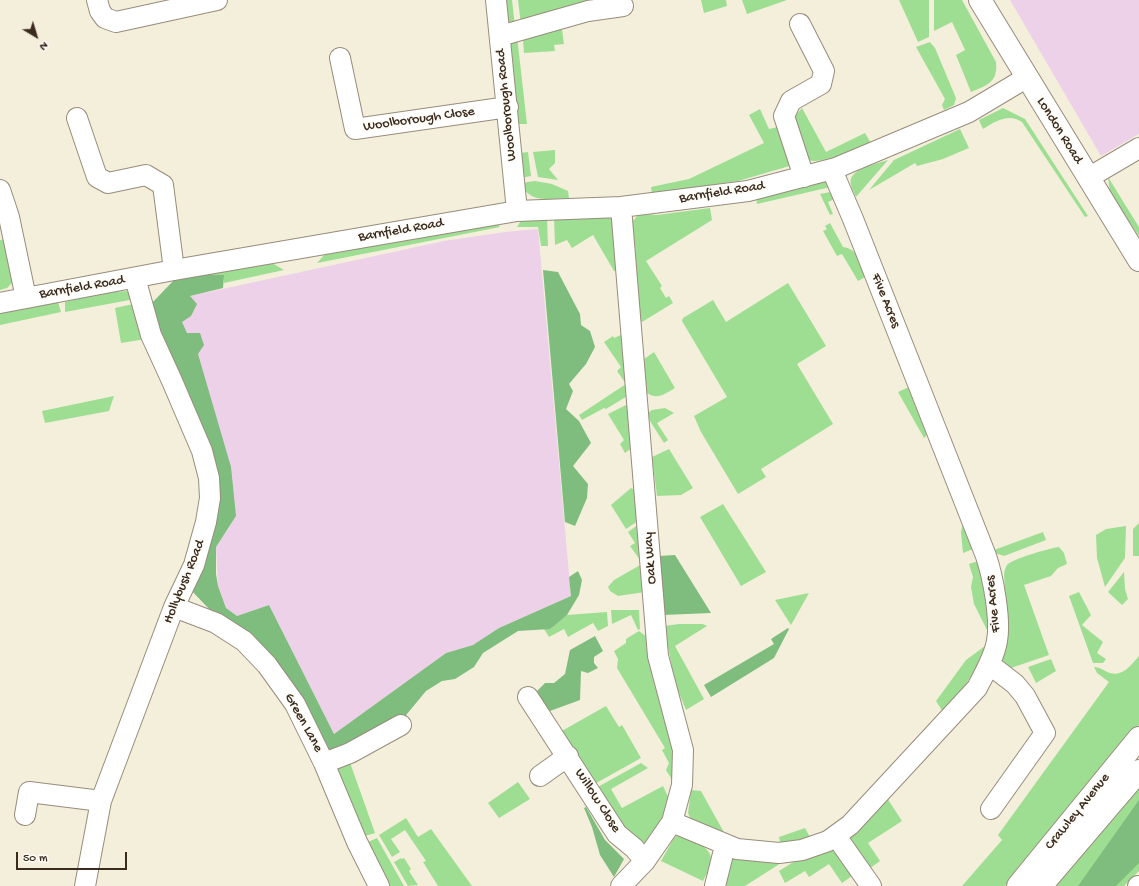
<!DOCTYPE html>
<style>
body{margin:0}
#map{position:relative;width:1139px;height:886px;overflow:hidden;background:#f4efdb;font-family:"Gochi Hand",sans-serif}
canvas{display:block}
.north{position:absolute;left:16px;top:16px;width:40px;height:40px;-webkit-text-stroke:3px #fdfcf7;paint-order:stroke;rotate:142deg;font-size:11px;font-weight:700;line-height:16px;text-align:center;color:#3b2a1e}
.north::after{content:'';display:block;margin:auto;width:14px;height:18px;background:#3b2a1e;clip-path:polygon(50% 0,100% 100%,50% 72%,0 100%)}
.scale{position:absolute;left:16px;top:852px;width:111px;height:18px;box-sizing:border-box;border:2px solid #3b2a1e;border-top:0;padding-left:5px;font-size:12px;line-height:14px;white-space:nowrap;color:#3b2a1e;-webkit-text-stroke:3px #fdfcf7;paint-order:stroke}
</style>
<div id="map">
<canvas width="1139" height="886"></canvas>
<div class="north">N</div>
<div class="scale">50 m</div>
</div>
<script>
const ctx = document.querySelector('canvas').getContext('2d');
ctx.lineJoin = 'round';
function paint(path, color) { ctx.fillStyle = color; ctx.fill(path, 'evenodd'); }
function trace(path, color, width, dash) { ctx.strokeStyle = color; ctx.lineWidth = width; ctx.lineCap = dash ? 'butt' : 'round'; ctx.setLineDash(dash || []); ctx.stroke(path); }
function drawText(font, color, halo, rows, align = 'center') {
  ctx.font = font + ' "Gochi Hand",sans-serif'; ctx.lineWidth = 3.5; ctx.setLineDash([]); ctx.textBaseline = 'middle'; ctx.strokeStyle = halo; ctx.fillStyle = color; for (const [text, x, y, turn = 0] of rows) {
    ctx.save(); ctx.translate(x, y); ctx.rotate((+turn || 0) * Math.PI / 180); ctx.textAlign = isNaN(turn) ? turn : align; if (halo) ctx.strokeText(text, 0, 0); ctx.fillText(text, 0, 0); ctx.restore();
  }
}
const built = new Path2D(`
 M1010 0H1139V134L1101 156Z
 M538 229 571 596 499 628 473 645 446 653 334 734 269 605 237 616 226 608 218 586 216 547 236 516 162 312 190 296 444 241 505 232Z`);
const green = new Path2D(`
 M505 0H512L515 26 506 27Z
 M518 0H590V3L521 25Z
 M701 0H726L727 6 704 13Z
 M742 0H787L747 14Z
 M899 0H929V37L918 42Z
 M934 0H962L996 62C998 82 988 85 971 92L956 55 965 50 952 22 934 31Z
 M562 29 564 44 554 45 555 51 524 53 523 39Z
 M517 36 527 124H516L508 48 510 39Z
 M930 42 935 48 956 98 954 105 944 110 942 105 945 99 916 47Z
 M802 108 826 152 865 133 871 143C857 148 821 165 809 160L795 122 796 115Z
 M1003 108 1025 119 1088 216 1085 217 1022 122C1009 113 996 121 983 129L979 120Z
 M760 109 769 129 778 127 793 165 738 181 652 194 651 187 689 179 764 143 749 115Z
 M960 129 969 148 943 159 917 166 915 163 869 190 894 160Z
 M555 150V163L549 169 558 180 538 177 533 152Z
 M528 152 531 176 521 178 519 153Z
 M888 160 856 197C854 192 849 184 851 179 854 168 879 163 888 160Z
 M1108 177 1139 227V236L1110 193Z
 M833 179 835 186 757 204 756 199Z
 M535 181 552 184 568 191 569 198C551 199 529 204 521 183Z
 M836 191 839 197 828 202 833 214 830 215 820 194Z
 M710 208 712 220 646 261 662 286 660 288 666 298 669 296 673 303 642 322 640 319 635 245 631 223 639 214 657 215Z
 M608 216 614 220 620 271H614L593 235 572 248 567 240 555 245 554 217Z
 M547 217 548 246H541L538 227H517L522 219Z
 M495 221 500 227 317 263 325 254Z
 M830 223 843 247C858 249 862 263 867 276L858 281 842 254 837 256 823 231 827 229 825 226Z
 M6 239 14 281 7 288 0 290V240Z
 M272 263 284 270 224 283 223 275 196 274Z
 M788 283 826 346 797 364 833 424 761 469 766 477 738 494 701 432 694 416 727 397 682 321 683 318 713 300 726 322Z
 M126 291 131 293 135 299 65 312V302L103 293Z
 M58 302 61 312 0 325V312Z
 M133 304 146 339 121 343 115 308Z
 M623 334 629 395 606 409 604 408 582 420 579 415 626 384 617 371 621 367 604 342 613 336 614 338Z
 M654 352 675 388C665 394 657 400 647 393L644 359Z
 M909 387 928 434 924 438 898 392Z
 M114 396 109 411 45 423 42 411Z
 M626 405 629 406 632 448 625 453 620 444 624 440 608 414Z
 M665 408 674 413 657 423 668 440 664 443 650 421 648 413 652 410Z
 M669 449 693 488 681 495 657 496 652 457Z
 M631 488 635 490 638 521 626 529 611 505Z
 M723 504 766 572 741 586 700 517Z
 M964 519 973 549 963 553 961 532Z
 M1139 523V556H1133V529Z
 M639 524 640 560 630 546 635 543 628 532Z
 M1126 526 1125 558 1105 587 1097 558 1096 535 1106 529Z
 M1043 532 1046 540 1004 556 995 553 994 550Z
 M1059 547 1064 553 1067 564 1058 568 1051 576 1024 585 1049 655 1011 668 1001 660C1003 637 1007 613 1005 589 1005 581 1002 573 1007 565 1012 559 1050 548 1059 547Z
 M975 562 980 563 986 576 989 634 974 604 971 587 973 577 969 564Z
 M642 564 645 592 618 596 610 591 608 587 614 580Z
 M1124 572 1125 589 1128 599 1122 605 1108 592Z
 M1079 592 1091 615 1082 625 1103 642 1097 653 1106 659 1103 663H1093L1069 596Z
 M809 593 791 625 775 600Z
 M611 610H639L640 629 638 630 631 615 612 624Z
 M607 612 608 626 598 631 593 623 568 637 564 629 549 637 544 629H550L567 615Z
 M679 624H703L707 626 675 646 704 699 686 710 675 683 664 626Z
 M639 631 647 637 676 743 674 783 666 770 669 763 662 750 665 748 617 668 618 659 614 651 626 643V639Z
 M985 646C976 672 962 692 943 712L936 701 966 660Z
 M1139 656V725L1005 886H962L1002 840 998 835 1109 682 1097 673 1094 667C1100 667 1104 671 1110 673 1123 677 1131 665 1139 656Z
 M1051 659 1056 671 1036 683 1028 667Z
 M606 706 619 727 622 725 641 758 591 786 560 732Z
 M348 757 375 833 365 836 337 768Z
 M641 763 648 768 611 789 622 808 663 786 670 801 660 826 644 845 634 842 594 789Z
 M518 782 530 799 499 818 488 803Z
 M1139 785V871L1124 886H1055Z
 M691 790 701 791 726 836 691 820 688 813Z
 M887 798 902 821 868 843 880 861 869 869 850 838Z
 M406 818 418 837 431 829 472 886H438L423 862 426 861 405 830 391 839 400 852 392 857 379 835Z
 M805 828 811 839 781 845 779 837Z
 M678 835C689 839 712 846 711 860 711 867 706 875 703 881L661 861 674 838Z
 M377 838 404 886H390L368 842Z
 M833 848 852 876 842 883 829 864 809 877 805 871 785 883 779 871 803 856Z
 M735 856H792L745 886H723L731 860Z
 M401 858 402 859 404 858 411 869 409 871 418 885 408 886 394 862Z`);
const forest = new Path2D(`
 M543 270 558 272 580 314 581 325 590 331 595 347 586 364 569 384 573 391 566 409 579 421 591 443 573 466 588 484 587 498 575 526 565 522Z
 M196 274 224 275 223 288 190 296 197 304 191 316 182 322 187 333H200L204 345 198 354 231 467 236 516 216 547V574L218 586 226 608 237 616 269 605 334 734 446 653 473 645 499 628 571 596 569 577 578 571 582 580 579 595 567 615 554 626 550 629 518 631 483 653 474 667 455 679 442 681 426 691 402 720 325 758 300 704 189 588 202 567 213 534 218 496 156 328 152 303 173 281Z
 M675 555 711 613 663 615 659 556Z
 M788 628 789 629 774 658 711 697 704 685 774 644 771 639Z
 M595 636 603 651 594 657V663L598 668 588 673 581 671 580 700 550 711 541 703 536 692 545 683H554L565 674 570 650Z
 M1139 800V863L1116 886H1078Z
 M586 807 605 840 624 859 614 877 600 855 592 827 584 808Z`);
const minor = new Path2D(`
 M97 0 100 11 105 18 116 22 217 0
 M496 0 517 211
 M800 24 824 71 821 84 791 101 784 116 804 177
 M500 36 588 11 623 6
 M340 58 355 129 508 107
 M77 118 97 177 108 183 146 175 163 185 174 270
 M1088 178 1139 148
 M0 190 9 217 26 298
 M0 303 174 270 517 211 621 207 748 191 836 168 969 112 1026 78
 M174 607 216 623 244 641 267 665 295 704 324 763 357 842 379 886
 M989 664 1015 684 1025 696 1045 733 991 809
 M528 697 617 834 634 848 645 861
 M324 763 350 753 401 725
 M540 776 568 756
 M25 815 29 792 101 801
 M672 822 737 849 779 853 802 850 828 841 850 825 977 688C984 674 994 658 997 641 1001 619 993 577 986 556L853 219 832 170
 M836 836 871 886
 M85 886 101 801 174 607 194 565 206 522 210 498 209 478 202 451 172 381 151 335 135 278
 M621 886 645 861 672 822 682 785 683 750 658 656 621 207
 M715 886 725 846
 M1138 886H1139`);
const major = new Path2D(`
 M980 0 1139 260
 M1018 886 1139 738
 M1041 886 1139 771`);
const streetNames = [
 ["Woolborough Road",507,105,-96],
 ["Woolborough Close",419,120,-8],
 ["London Road",1059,131,58],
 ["Barnfield Road",722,193,-9],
 ["Barnfield Road",401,231,-10],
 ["Barnfield Road",82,288,-10],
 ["Five Acres",885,301,68],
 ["Oak Way",651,558,-94],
 ["Hollybush Road",185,582,-68],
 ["Five Acres",994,604,-96],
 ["Green Lane",303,723,61],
 ["Willow Close",597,801,57],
 ["Crawley Avenue",1078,812,-51]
];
paint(built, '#edd1e9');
paint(green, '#9ede93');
paint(forest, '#7ebd7d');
trace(minor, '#988c7c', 22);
trace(major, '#988c7c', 24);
trace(minor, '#fff', 20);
trace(major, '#fff', 22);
drawText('14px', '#3b2a1e', '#fdfcf7', streetNames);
</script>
